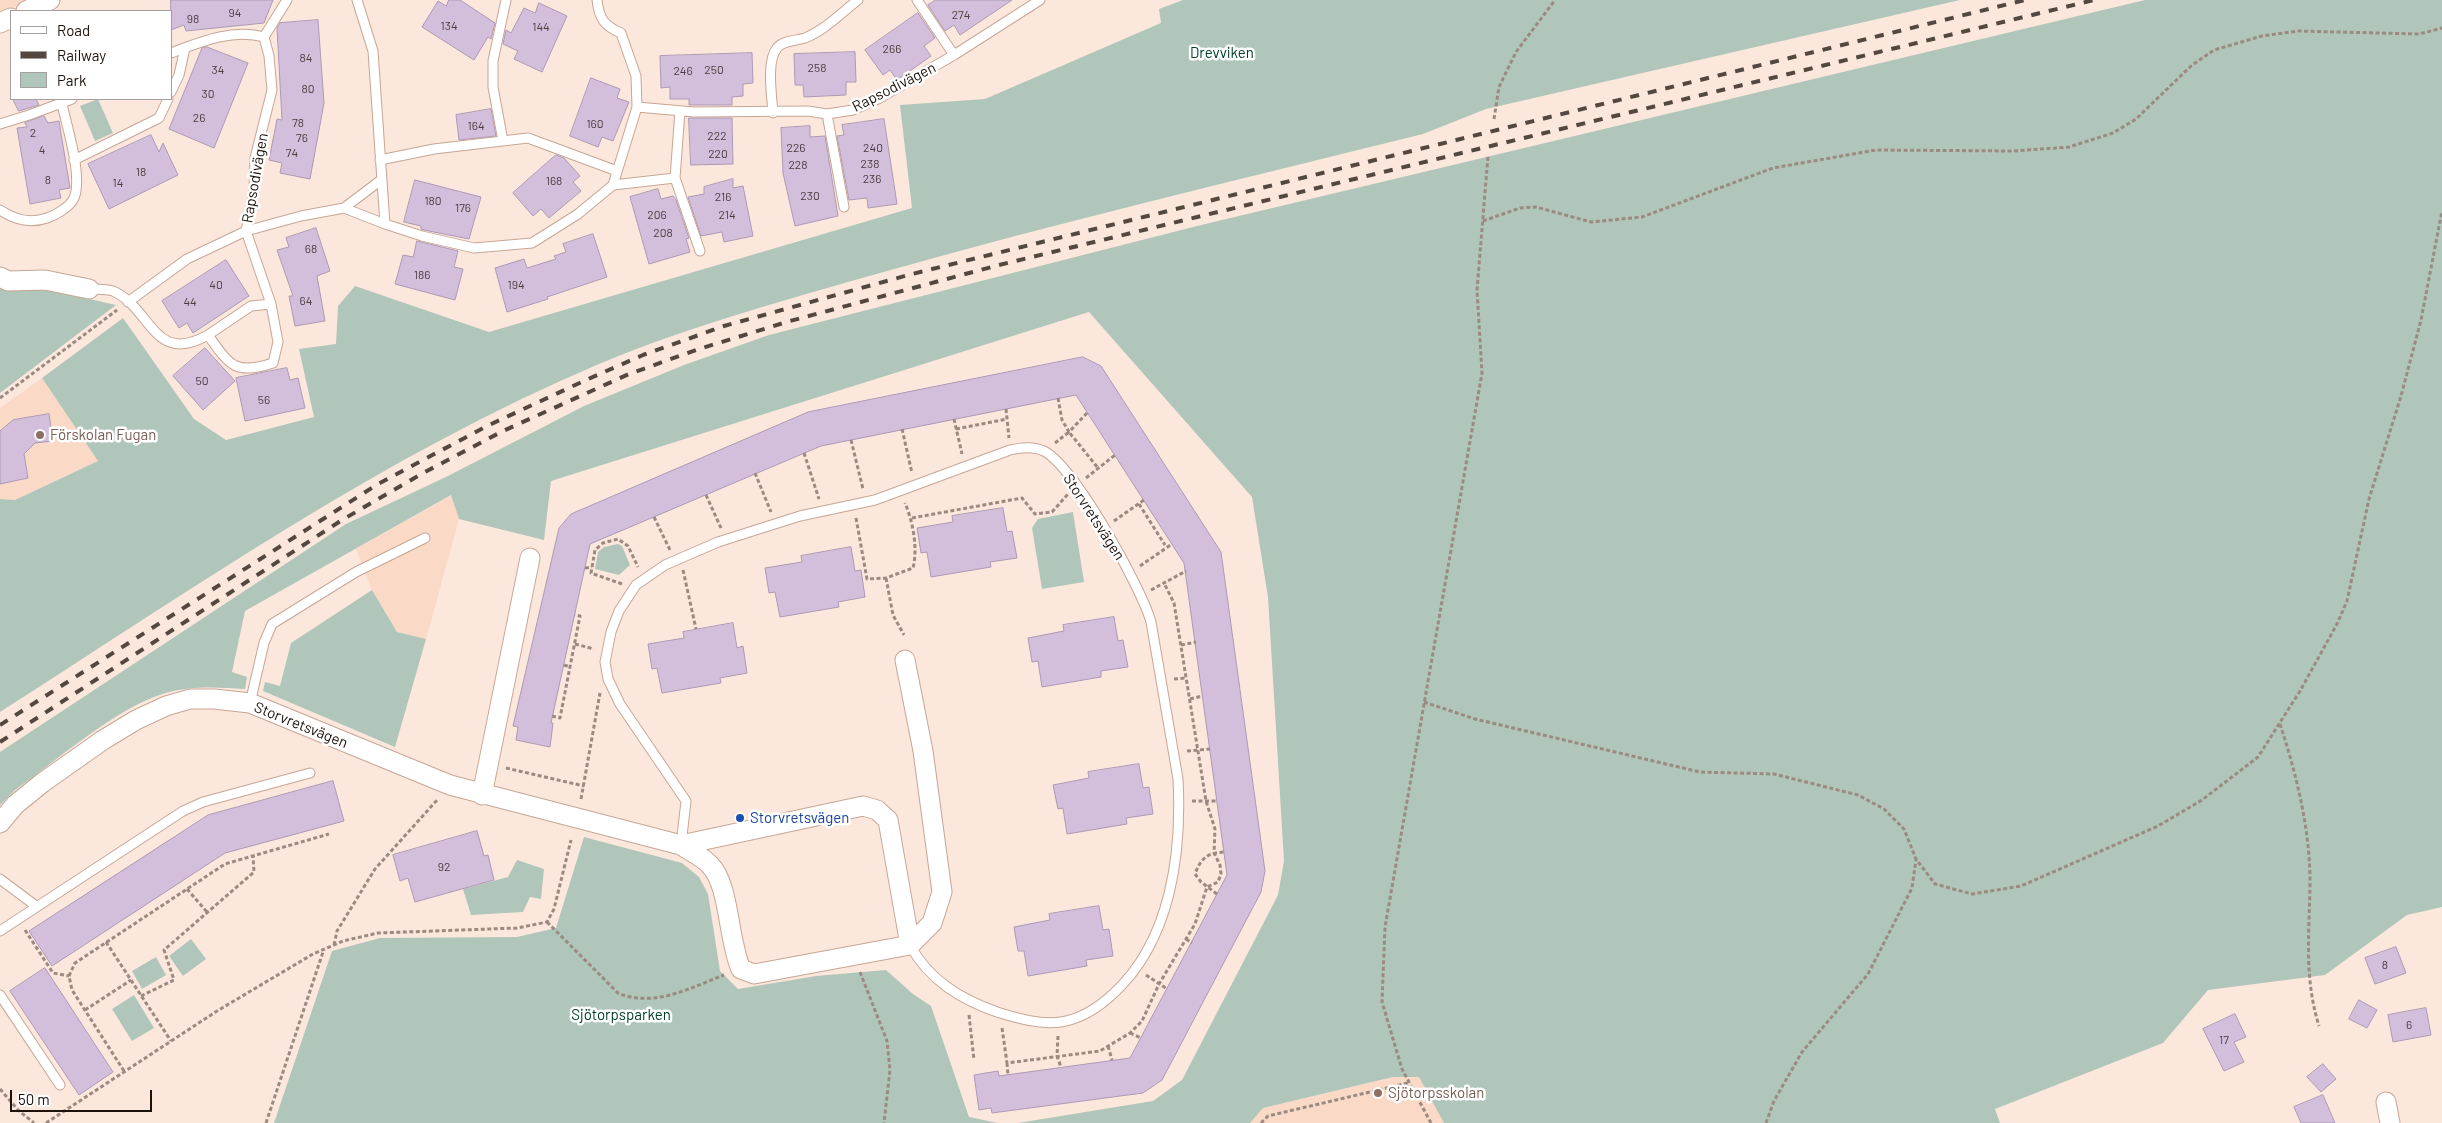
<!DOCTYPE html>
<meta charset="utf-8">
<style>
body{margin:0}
#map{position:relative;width:2442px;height:1123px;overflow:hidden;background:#fce7dc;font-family:Barlow,sans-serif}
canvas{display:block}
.legend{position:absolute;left:10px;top:10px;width:162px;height:90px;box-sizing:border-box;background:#fff;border:1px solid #a4a09d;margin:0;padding:6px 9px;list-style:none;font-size:15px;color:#1c110b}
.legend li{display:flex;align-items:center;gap:10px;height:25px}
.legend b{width:25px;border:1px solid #a4a09d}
.scale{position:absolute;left:10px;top:1090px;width:142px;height:22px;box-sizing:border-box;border:2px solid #1c110b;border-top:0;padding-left:6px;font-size:15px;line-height:18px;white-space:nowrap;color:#1c110b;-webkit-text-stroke:4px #fff;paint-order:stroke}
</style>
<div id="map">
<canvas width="2442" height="1123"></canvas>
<ul class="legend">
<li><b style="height:6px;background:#fff"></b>Road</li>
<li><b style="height:6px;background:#54473f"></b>Railway</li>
<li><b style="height:14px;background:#b1c6ba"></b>Park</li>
</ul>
<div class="scale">50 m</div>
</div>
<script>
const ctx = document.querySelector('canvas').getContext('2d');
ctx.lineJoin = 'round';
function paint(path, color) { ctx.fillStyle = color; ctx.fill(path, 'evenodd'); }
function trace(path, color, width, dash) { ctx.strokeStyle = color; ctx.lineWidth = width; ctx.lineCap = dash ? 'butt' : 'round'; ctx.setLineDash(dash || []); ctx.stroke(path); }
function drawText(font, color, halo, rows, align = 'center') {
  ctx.font = font + ' Barlow,sans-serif'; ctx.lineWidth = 5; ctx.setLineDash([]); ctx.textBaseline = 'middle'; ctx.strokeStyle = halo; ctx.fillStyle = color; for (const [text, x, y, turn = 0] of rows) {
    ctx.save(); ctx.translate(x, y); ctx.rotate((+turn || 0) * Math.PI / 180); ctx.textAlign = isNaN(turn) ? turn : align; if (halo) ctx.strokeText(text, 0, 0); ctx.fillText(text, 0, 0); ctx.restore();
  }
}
const built = new Path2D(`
 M0 0H31L0 14Z
 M42 378 98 461 15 500 0 499V408Z
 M452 495 459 519 426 639 397 632 372 590 356 549Z
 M1393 1077H1420L1444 1123H1250L1263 1108Z`);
const green = new Path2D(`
 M1183 0H1960L1486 109 1423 134C1242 179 1060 222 880 273 785 300 690 326 599 364 386 454 194 588 0 712V499L15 500 98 461 42 378 123 318 194 419 226 440 314 417 299 349 336 344 338 306 355 286 489 332 912 208 900 105 985 99 1161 23 1159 9Z
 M2145 0H2442V907L2407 915 2325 975 2208 990 2163 1043 1995 1109 2000 1123H1444L1419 1077H1393L1263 1108 1250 1123H1018L1153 1101 1182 1080 1278 895 1284 861 1268 597 1252 497 1089 312 551 481 544 540 459 519 451 495 245 611 232 672 247 677 245 689C216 687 182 685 154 697 108 715 56 761 15 790L0 805V752L346 524 446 477 584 406 684 365 769 335 1197 226Z
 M98 99 113 133 95 141 80 106Z
 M0 287 45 289 116 305 0 393Z
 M1073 512 1084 582 1042 589 1032 528 1038 519Z
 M618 544 622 546 630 565 619 575 595 569 598 552 604 547Z
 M372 590 397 632 426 639 395 747 263 691 265 682 280 686 291 643Z
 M584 837 682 863 699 877 708 894 720 971 738 989 816 976 886 970 913 994 931 1006 969 1117 998 1123H274L332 951 380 938 517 937 556 928Z
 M517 860 544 869 541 899 530 897 523 912 471 915 463 889 508 877Z
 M191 939 206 959 183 976 169 956Z
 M156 957 166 975 142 989 132 971Z
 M134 995 154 1028 132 1041 112 1009Z`);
const building = new Path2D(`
 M171 0H273L264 23 186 31 184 25 171 30Z
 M449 0H460L495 23 491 39 488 37 474 60 422 27 438 1 446 6Z
 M936 0H1012L960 35 954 25 945 31 928 5Z
 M539 3 567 16 542 72 514 59 518 51 503 44 506 30 511 33 524 8 535 13Z
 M918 13 935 38 924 46 931 56 897 80 890 70 883 75 865 50Z
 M318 20 324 103 310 179 280 173 282 163 269 160 277 119 282 120 277 28 280 23Z
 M207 47 248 63 214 148 169 129 202 48Z
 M855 52 856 82H846V95L804 97 803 85H795L794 54Z
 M752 53 753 83 743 84V96L732 97V105H689V99H670V87L661 88 660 56Z
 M591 78 620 89 617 98 629 102 613 141 602 137 598 147 570 136Z
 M13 99H36L39 105 19 111Z
 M491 109 496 136 459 140 456 115Z
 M44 116 48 123 59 121 70 188 59 190 61 198 30 204 17 128 27 127 25 123Z
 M689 118H732L733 164 691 165Z
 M884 119 897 204 868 208 867 198 849 200 837 136 844 135 842 125Z
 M810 126V137L825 136 838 216 795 226 783 173 781 128Z
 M151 135 159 152 163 143 178 175 109 209 88 164Z
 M556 155 564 158 580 176 573 182 581 191 549 218 541 209 533 216 513 193Z
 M733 179V188L743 186 753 236 724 242 722 232 701 236 688 197 704 194V187Z
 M415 180 481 197 469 239 424 230 421 229V226L404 222Z
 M658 189 661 199 673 196 676 200 689 238 686 239 690 252 649 264 630 197Z
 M316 228 330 271 317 276 325 321 295 326 289 296H293L277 250 289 247 286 238Z
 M593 234 607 277 547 297 548 299 507 312 495 268 524 259 527 268 556 259 554 256 566 252 563 244Z
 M417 241 458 251 454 267 463 269 455 300 395 284 403 255 413 257Z
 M226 260 249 296 193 333 187 323 179 328 162 301Z
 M205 348 235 381 203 410 173 376Z
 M1083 357 1101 366 1221 552 1265 871 1261 892 1162 1080 1143 1093 992 1113 991 1108 979 1110 974 1075 998 1071 999 1076 1130 1058 1227 875 1184 563 1076 395 821 446 590 544 551 723H553L550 747 516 740 518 727 513 726 559 528 571 514 808 412Z
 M287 368 290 380 298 378 305 408 245 421 236 378Z
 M49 414 53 441 35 443 24 454 28 478 0 484V431L13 420Z
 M1003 508 1007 532 1012 531 1017 558 990 562 991 567 931 577 927 552 921 553 917 528 953 522 952 516Z
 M851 547 855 571 861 570 865 597 838 602 839 607 780 617 775 592 769 593 765 568 802 562 801 556Z
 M1114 617 1118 641 1123 640 1128 667 1101 671V677L1042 687 1038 661 1032 662 1028 638 1064 631 1063 625Z
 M733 623 737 648 743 646 747 673 720 678 721 683 662 693 657 668 652 669 648 644 684 638 683 632Z
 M1139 764 1143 788 1149 787 1153 814 1126 818 1127 824 1067 834 1063 808 1058 809 1053 785 1089 778 1088 772Z
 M333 781 344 821 225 853 52 966 29 931 208 815Z
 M477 831 484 856 488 855 494 880 415 902 408 878 400 881 393 855Z
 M1099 906 1103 930 1109 929 1113 956 1086 960 1087 966 1028 976 1024 951H1018L1014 927 1050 920 1049 914Z
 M2396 947 2406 973 2375 984 2365 958Z
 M45 968 113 1072 79 1095 10 991Z
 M2359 1000 2377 1010 2367 1028 2349 1019Z
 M2426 1008 2431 1035 2393 1042 2388 1015Z
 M2235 1014 2246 1037 2234 1042 2244 1062 2224 1071 2203 1029Z
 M2323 1064 2336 1079 2321 1092 2307 1077Z
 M2323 1095 2335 1123H2301L2294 1107Z`);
const path = new Path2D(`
 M1494 119 1499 87 1516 52 1555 0
 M1483 221 1520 208 1536 207 1591 222 1642 217 1773 168 1876 150 2014 151 2069 147 2113 133 2136 119 2191 66 2214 50 2262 36 2298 31 2419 34 2442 28
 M0 398 117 310
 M1058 398 1062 420 1069 432 1087 413
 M1006 409 1009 438
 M954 419 962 454
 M902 429 912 473
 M956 429 1007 419
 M851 440 863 489
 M1055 443 1069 432 1098 468
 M804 453 819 499
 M755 473 771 512
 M1086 478 1115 455
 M706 495 721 528
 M1139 504 1165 545
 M654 517 670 550
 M856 518 867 579 886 578 913 568C918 548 913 522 905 503
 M912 518 1022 498 1035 514 1052 512 1068 494
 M1114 521 1144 500
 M1140 566 1172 544
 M585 568 592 567
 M683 570 696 629
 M886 578 893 615 904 635
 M622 584 591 573 595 550 603 543 618 539 628 546 638 567
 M1151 590 1186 571
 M575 644 594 649
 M1181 645 1196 642
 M564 665 570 667
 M1174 679 1186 678
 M1190 699 1202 696
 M1424 702 1475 719 1700 772 1774 774 1858 795 1884 809 1904 829 1916 859 1935 884 1972 894 2021 886 2158 826 2202 800 2258 757 2300 691 2337 624 2347 601 2369 499 2401 396 2421 320 2442 211
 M552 716 560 718 580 616 575 615
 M2280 724C2296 773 2309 825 2310 877 2310 929 2303 975 2319 1026
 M1187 751 1210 749
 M506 768 584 786
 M581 799 600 693
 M1192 801H1217
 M187 889 207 912
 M1217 894 1201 882 1195 874C1201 858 1207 853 1224 852
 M547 922 618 993C654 1008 690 988 724 975
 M25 930 53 973 69 976
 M1186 939 1192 943
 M106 942 171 1041
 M334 945 337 931 375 869 438 799
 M860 972 887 1041 890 1070 884 1123
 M1146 975 1167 989
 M141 996 174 980 164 950 254 872 253 856
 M85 1010 131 980
 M969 1015 974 1060
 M1002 1028 1007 1063 1100 1051 1130 1033 1142 1021 1159 984 1195 924 1207 887 1218 882 1221 874 1220 865 1214 853 1215 829 1206 801 1174 603 1164 583
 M1130 1033 1141 1038
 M1058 1036 1057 1056 1061 1067
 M1108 1046 1112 1060
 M1007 1063 1008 1075
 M124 1071 72 990 69 976 75 963 225 864 329 834
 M0 1089 18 1110 34 1123
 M46 1123 217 1011 313 954 343 941 378 933 517 928 547 922 554 909 571 840
 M266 1123 324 949
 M1261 1123 1268 1116 1408 1083
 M1431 1123 1402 1069 1382 1002 1385 927 1482 373 1477 290 1488 156
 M1766 1123 1774 1101 1802 1052 1868 974 1912 888 1916 860`);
const lane = new Path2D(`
 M357 0 373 51 385 224 422 236 474 248 532 243 578 214 613 185 637 107 636 76 621 33C604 26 599 18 597 0
 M917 0 954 55
 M264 37 287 0
 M171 53C200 42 233 28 264 37L269 56 272 90 255 158 254 191 246 231 271 304 278 342 273 363C234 376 229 364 208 335L251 306 271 304
 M171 92 179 75 185 48
 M637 107 694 112 808 111 827 114 853 110 878 99 954 55 1040 0
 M680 111 675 178 700 251
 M773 113C772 97 766 61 777 48 783 40 796 41 805 38 825 30 841 13 858 0
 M827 114 844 207
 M0 124 29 115 72 99
 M503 141 493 87V61L506 0
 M74 160 159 118 168 99
 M380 160 434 149 528 138 617 171
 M613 185 675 178
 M344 208 385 224
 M0 210C15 220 30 224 47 218 56 215 70 207 74 198 83 177 67 127 62 104
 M89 289C96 289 106 289 113 291 152 308 153 366 208 335
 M128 302 187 259 246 231 301 216 344 208 381 180
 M250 703 264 643 272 624 356 572 425 538
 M681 845 686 801 620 704 608 679 605 662 611 632 619 611 636 585 665 565 718 542 800 516 875 500 1010 450C1022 447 1033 446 1044 451 1075 467 1141 587 1151 622L1178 779C1182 854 1171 941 1113 994 1099 1007 1080 1019 1061 1022 1040 1025 1016 1018 997 1012 960 999 929 980 910 945
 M0 879 36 906
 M0 931 183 811 203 802 310 773
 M0 995 60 1085`);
const street = new Path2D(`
 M26 11 50 0
 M0 23 11 18
 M0 277 8 281 45 280 89 289
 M905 660 923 751 942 892 932 923 910 945
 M482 795 530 558
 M0 823 15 805 42 783 103 740 136 720 166 706 190 699H214L250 703 450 785 681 845C691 852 703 857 710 865 730 885 728 941 741 969L754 974 910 945 888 820 877 810 863 806 681 845
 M2386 1102 2390 1123`);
const rail = new Path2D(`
 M0 725 378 484 487 426 586 380 643 355 724 326 912 274 2025 0
 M0 742 342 520 425 472 503 431 629 374 699 349 790 321 999 265 2094 0`);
const markers = [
 [40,435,5,"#8d6e63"],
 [740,818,5,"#1a4fb4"],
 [1378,1093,5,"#8d6e63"]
];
const numberNames = [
 ["94",235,13],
 ["274",961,15],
 ["98",193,19],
 ["134",449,26],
 ["144",541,27],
 ["266",892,49],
 ["84",306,58],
 ["258",817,68],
 ["34",218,70],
 ["250",714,70],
 ["246",683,71],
 ["80",308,89],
 ["30",208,94],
 ["26",199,118],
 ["78",298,123],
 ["160",595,124],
 ["164",476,126],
 ["2",33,133],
 ["222",717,136],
 ["76",302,138],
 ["226",796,148],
 ["240",873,148],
 ["4",42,150],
 ["74",292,153],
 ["220",718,154],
 ["238",870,164],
 ["228",798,165],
 ["18",141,172],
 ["236",872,179],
 ["8",48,180],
 ["168",554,181],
 ["14",118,183],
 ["230",810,196],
 ["216",723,197],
 ["180",433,201],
 ["176",463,208],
 ["206",657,215],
 ["214",727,215],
 ["208",663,233],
 ["68",311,249],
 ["186",422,275],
 ["40",216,285],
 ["194",516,285],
 ["64",306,301],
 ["44",190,302],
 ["50",202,381],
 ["56",264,400],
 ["92",444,867],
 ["8",2385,965],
 ["6",2409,1025],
 ["17",2224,1040]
];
const parkNames = [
 ["Drevviken",1222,53],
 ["Sjötorpsparken",621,1015]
];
const streetNames = [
 ["Rapsodivägen",894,87,-27],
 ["Rapsodivägen",255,178,-80],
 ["Storvretsvägen",1094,517,57],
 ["Storvretsvägen",301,725,22]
];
const educationNames = [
 ["Förskolan Fugan",50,435],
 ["Sjötorpsskolan",1388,1093]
];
const transitNames = [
 ["Storvretsvägen",750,818]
];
paint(built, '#fad9c7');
paint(green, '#b1c6ba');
paint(building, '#d3bfdc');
trace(building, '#ac99b4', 1);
trace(lane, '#c6a695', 11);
trace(street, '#c6a695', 21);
trace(path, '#9b8a81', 3, [4, 2.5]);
trace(lane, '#fff', 9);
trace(street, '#fff', 19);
trace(rail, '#54473f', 4, [9, 9]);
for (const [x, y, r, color] of markers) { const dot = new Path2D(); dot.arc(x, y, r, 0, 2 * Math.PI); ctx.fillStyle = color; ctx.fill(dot); trace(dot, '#fff', 2); }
drawText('12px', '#4a3c3f', null, numberNames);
drawText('15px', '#004129', '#fff', parkNames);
drawText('15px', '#1c110b', '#fff', streetNames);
drawText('15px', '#785e54', '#fff', educationNames, 'left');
drawText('15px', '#164399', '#fff', transitNames, 'left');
</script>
